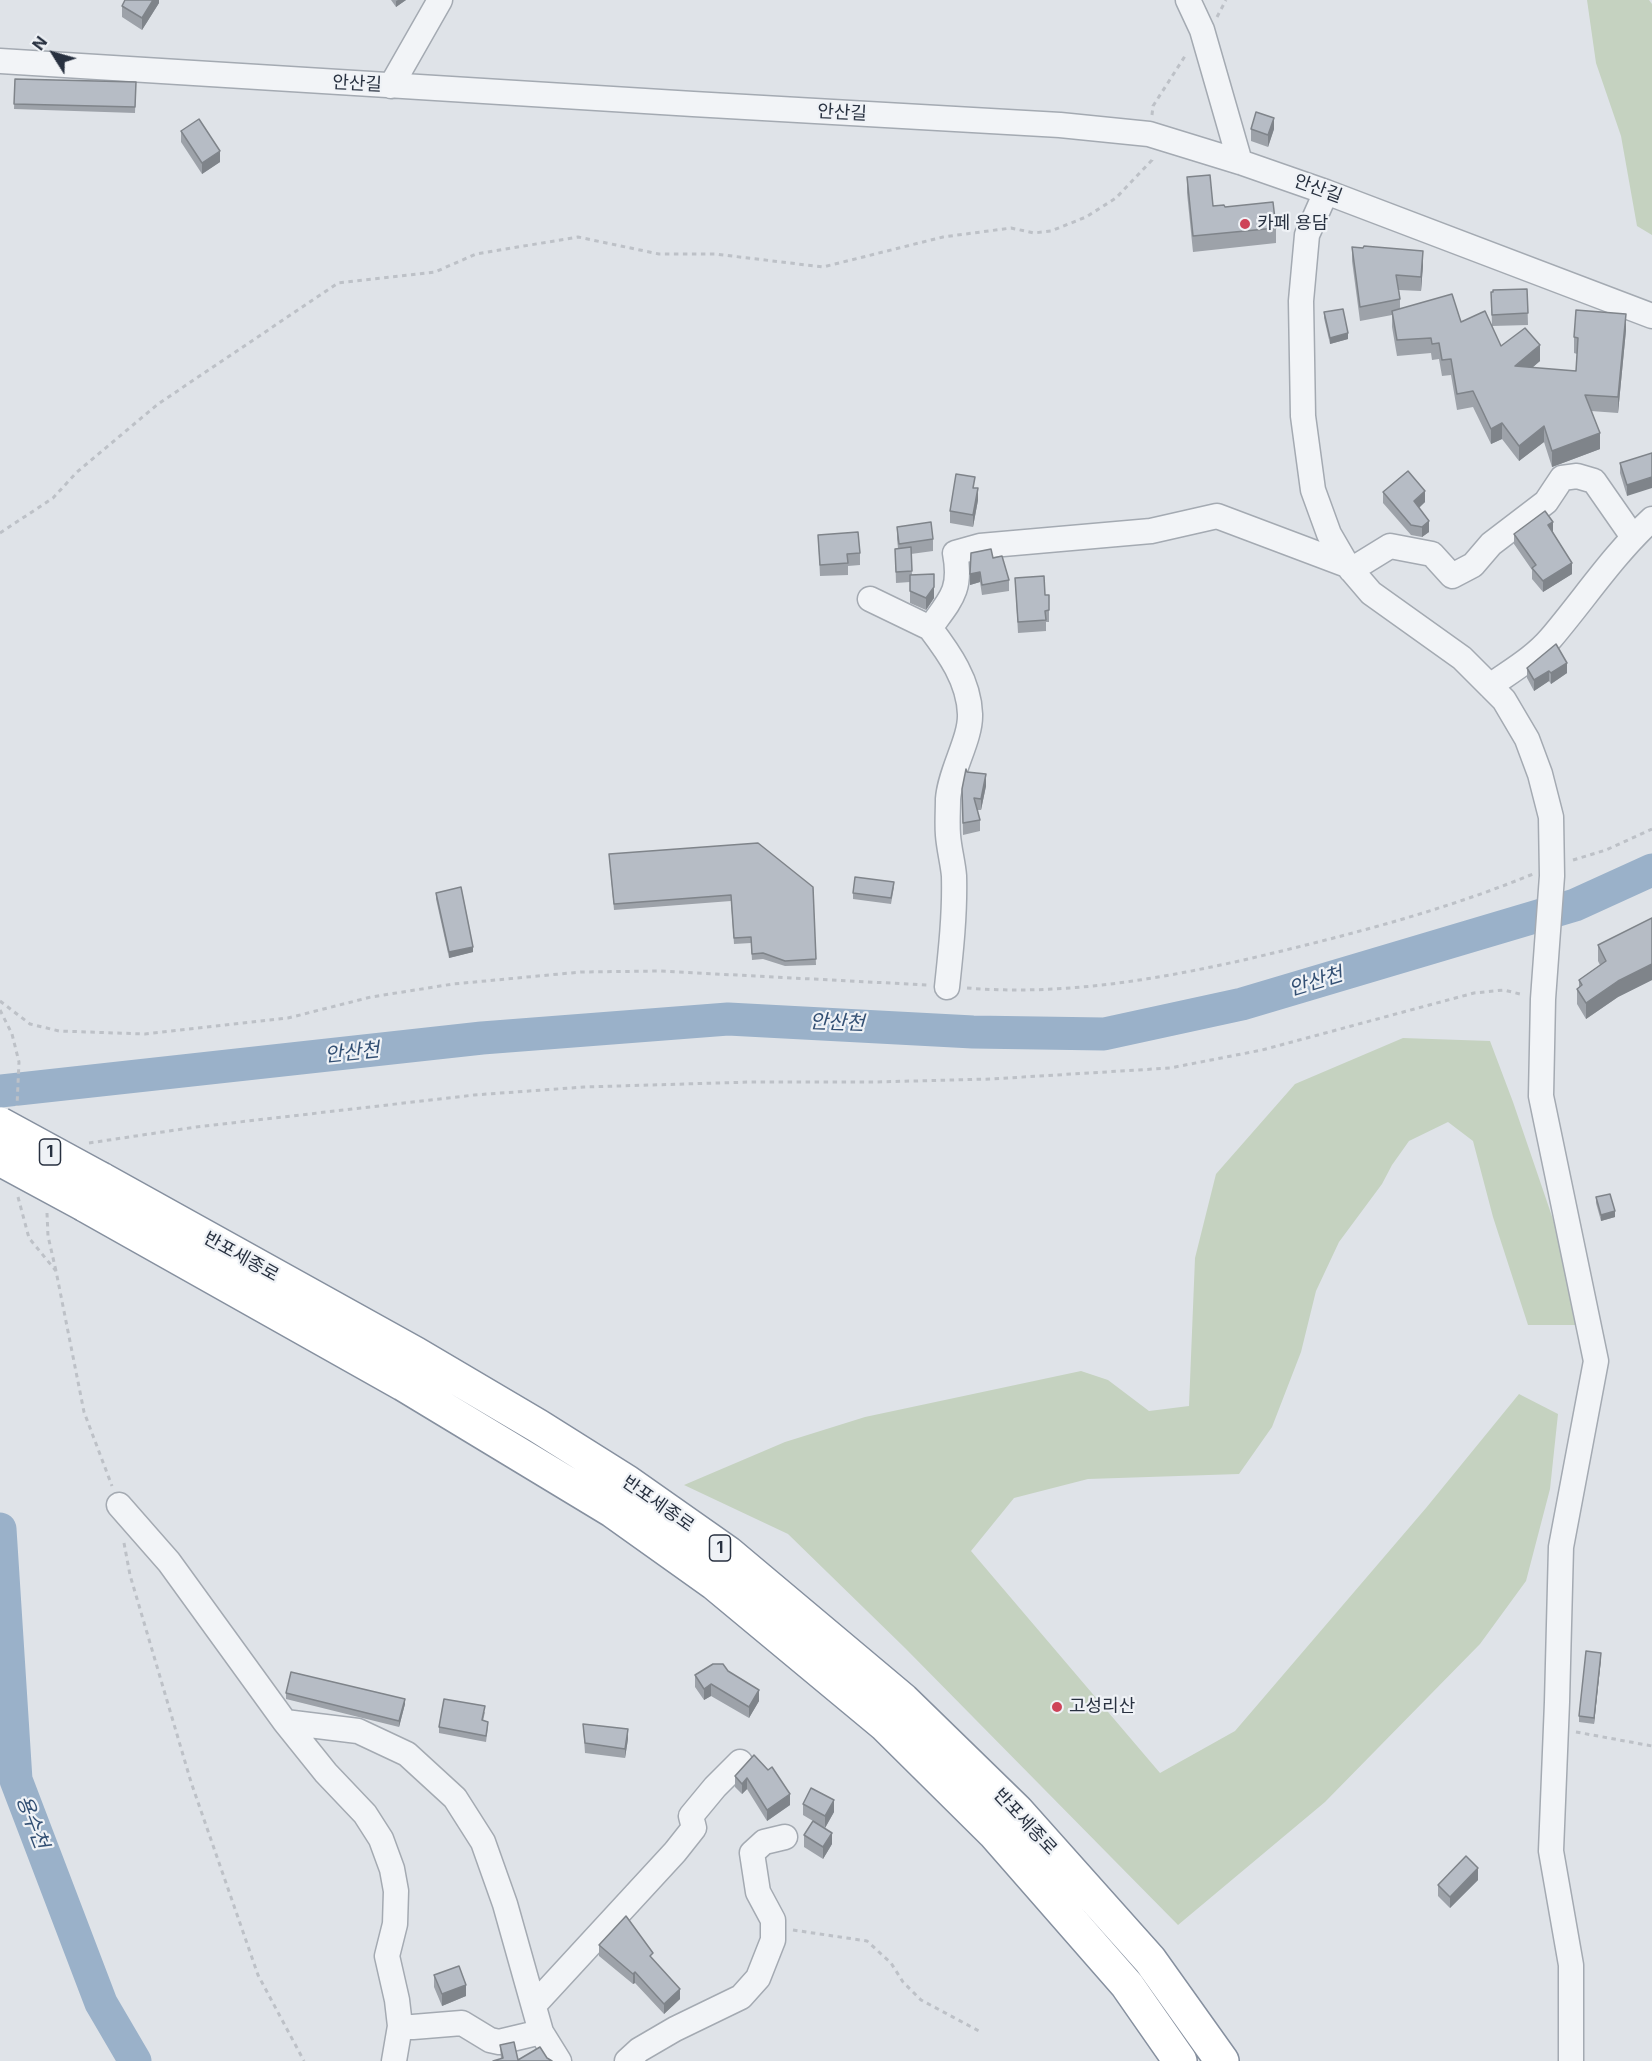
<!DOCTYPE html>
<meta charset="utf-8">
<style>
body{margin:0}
#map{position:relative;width:1652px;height:2061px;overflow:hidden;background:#dfe3e8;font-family:Inter,sans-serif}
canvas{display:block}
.north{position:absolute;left:24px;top:24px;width:60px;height:60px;-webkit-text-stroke:4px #eff2f6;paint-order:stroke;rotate:307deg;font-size:16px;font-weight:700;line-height:24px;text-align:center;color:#283140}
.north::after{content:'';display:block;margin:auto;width:21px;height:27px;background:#283140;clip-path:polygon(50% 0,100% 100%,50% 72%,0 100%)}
</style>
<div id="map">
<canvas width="1652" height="2061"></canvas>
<div class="north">N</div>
</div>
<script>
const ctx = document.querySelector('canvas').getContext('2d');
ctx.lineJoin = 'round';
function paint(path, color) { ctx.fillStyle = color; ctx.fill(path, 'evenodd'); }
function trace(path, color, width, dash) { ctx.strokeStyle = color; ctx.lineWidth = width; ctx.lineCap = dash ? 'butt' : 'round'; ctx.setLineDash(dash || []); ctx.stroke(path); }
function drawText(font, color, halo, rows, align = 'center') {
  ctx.font = font + ' Inter,"Noto Sans KR",sans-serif'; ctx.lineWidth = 4.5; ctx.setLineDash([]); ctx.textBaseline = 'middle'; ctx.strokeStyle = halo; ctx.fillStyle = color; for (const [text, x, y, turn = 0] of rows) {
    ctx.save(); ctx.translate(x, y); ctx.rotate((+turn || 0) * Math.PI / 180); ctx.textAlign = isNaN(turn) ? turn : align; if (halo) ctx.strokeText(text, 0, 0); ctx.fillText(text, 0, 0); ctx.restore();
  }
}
const green = new Path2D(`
 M1587 0H1649L1652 4V235L1637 226 1621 136 1596 63Z
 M1403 1038 1490 1041 1513 1102 1589 1325H1528L1493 1217 1473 1141 1448 1122 1409 1141 1392 1165 1382 1184 1339 1242 1316 1291 1301 1352 1272 1427 1239 1474 1088 1479 1014 1498 971 1551 1160 1773 1235 1731 1426 1508 1519 1394 1558 1414 1550 1489 1526 1581 1480 1644 1325 1802 1178 1925 905 1648 788 1534 684 1485 785 1442 865 1417 1081 1371 1108 1380 1149 1411 1189 1406 1195 1258 1216 1174 1295 1084Z`);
const river = new Path2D(`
 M0 1091 482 1038 728 1019 973 1032 1104 1034 1242 1004 1575 905 1652 870
 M0 1529 16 1780 101 2003 135 2061`);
const path = new Path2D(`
 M1217 17 1226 0
 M1152 115 1153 106 1187 53
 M0 533 53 498 77 472 158 404 338 283 435 272 476 254 578 237 659 254H715L823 267 943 237 1011 228 1034 233 1051 231 1086 217 1116 198 1152 160V157
 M1573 860 1606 850 1652 829
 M967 988C1077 997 1188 974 1294 948 1375 928 1455 906 1533 874
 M0 1001 30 1024 59 1031 145 1034 288 1018 371 997 453 984 581 972 659 971 927 985
 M0 1010 12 1034 19 1062 17 1106
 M89 1143 196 1127 474 1095 584 1087 751 1082H875L991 1079 1170 1068 1262 1050 1474 993 1504 990 1524 995
 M18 1197 29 1238 56 1271 84 1412 112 1486
 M47 1213 48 1236 56 1271
 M124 1543 130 1575 191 1782 258 1975 304 2061
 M1576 1732 1652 1746
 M793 1930 867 1941 891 1963 903 1982 921 2000 979 2031`);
const minor = new Path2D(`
 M1188 0 1202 30 1240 162
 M0 61 693 104 1060 125 1149 134 1240 162 1326 192 1652 316
 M391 86 440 0
 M1326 192 1307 235 1301 301 1303 416 1313 490 1329 534 1347 565 1371 593 1462 658 1504 700 1527 739 1540 774 1551 817 1552 876 1543 999 1541 1096 1596 1361 1561 1547 1557 1702 1551 1851 1571 1965V2061
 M1351 570 1390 546 1432 554 1452 576 1473 565 1491 544 1546 502 1562 478 1577 476 1594 481 1633 537
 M870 599 930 628
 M1490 686C1511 671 1534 658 1551 638 1585 598 1613 555 1652 519
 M947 987C951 950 955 913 954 876 953 863 949 849 948 835 947 823 948 811 948 799 950 771 971 739 970 714 969 681 949 653 930 628 951 599 962 590 955 553L980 546 1151 531 1217 516 1347 565
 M119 1505 169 1562 285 1722 358 1731 407 1754 455 1798 483 1842 505 1904 541 2032 559 2061
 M285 1722 326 1773 365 1814 381 1839 392 1869 396 1891 395 1924 387 1956 397 2000 400 2026 394 2061
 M534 2005 675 1852 694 1828 691 1816 715 1787 740 1762
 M400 2026 413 2027 462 2023 490 2040 499 2042 541 2032
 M627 2061 639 2050 675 2029 741 1997 758 1978 773 1940V1920L758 1892 752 1853 764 1842 785 1837`);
const highway = new Path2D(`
 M101 1179 416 1354 538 1426 627 1482 728 1553 903 1700 1017 1811 1150 1960 1222 2061
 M85 1205 403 1384 613 1511 714 1583 885 1725 994 1833 1127 1985 1180 2061`);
const highwayBridge = new Path2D(`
 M0 1124 101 1179
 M0 1159 85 1205`);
const wall = new Path2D(`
 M159 0V3L142 30 122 17V6Z
 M391 0H406L396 7Z
 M15 79 136 82 135 113 14 109Z
 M1251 129H1274L1268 147 1251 141Z
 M181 131 220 162 202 174 181 142Z
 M1187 177 1213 206 1276 228V243L1193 252 1187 193Z
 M1352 247 1423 265 1421 291 1399 290 1400 299V309L1461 322 1501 346 1540 361 1532 368 1576 371 1577 354 1574 353V337L1626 330 1618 413 1591 411 1600 449 1552 467 1544 442 1519 461 1502 439 1491 444 1473 407 1457 410 1451 375 1442 376 1439 359 1432 360 1431 353 1397 356 1392 327V315L1360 321 1352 261Z
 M1527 289 1528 325 1492 326 1491 292Z
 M1324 312 1348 339 1330 344 1324 318Z
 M1652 453 1627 496 1620 473V463Z
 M975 488 978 500 973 527 950 523V511Z
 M1383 492 1425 502 1419 508 1429 532 1422 537 1411 535 1383 503Z
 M897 527 933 539V551L911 554 912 575 934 598 926 610 910 603V582L896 583 895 549 898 548 897 539Z
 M1553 532 1572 574 1543 592 1532 579V570L1514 544V534Z
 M818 535 860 553V565L848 566V575L820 576Z
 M971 553 993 558 1009 580V591L982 595 980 582 970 585Z
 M1015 578 1045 595 1049 610V622H1046V631L1018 633Z
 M1527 668 1567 673 1551 684 1549 681 1534 691 1527 678Z
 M967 772 986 786 981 810H977L980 820V831L963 835 962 789Z
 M609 854 813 887 816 965 785 966 763 959 752 960 751 943 734 944 731 901 614 910Z
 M894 887 891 904 853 899V893Z
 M436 893 473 952 449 958 436 899Z
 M1652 918V980L1618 997 1586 1019 1577 1004V989L1579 987V980L1600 965 1598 961V945Z
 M1596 1197 1615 1217 1601 1221 1596 1203Z
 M1601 1659 1594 1724 1579 1722V1716Z
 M728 1671 759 1701 749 1718 711 1696 704 1700 695 1687V1675Z
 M286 1693 405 1704 399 1727 286 1699Z
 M485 1712 483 1721 488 1727 486 1742 439 1733V1727Z
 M583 1724 628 1739 625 1758 585 1753Z
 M754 1755 790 1805 767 1821 747 1789 742 1794 735 1787V1776Z
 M803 1804 834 1812 825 1828 813 1821 832 1844 823 1859 804 1847V1835L813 1821 803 1815Z
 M1478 1880 1450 1908 1438 1896V1885Z
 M599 1945 653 1960 680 1999 664 2014 635 1983 633 1984 599 1956Z
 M434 1975 466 1996 442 2006 434 1987Z
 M500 2045 518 2060 547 2058 552 2061 501 2059Z`);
const shadedWall = new Path2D(`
 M153 0H159V3L142 30V18Z
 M398 0H406L396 7V1Z
 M1274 118V129L1268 147V135Z
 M220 151V162L202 174V163Z
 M1423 251V265L1421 291V277Z
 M1626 314V330L1618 413V397Z
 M1348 333V339L1330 344V338Z
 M1540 345V361L1515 382V366Z
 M1502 423V439L1491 444V429Z
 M1544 426V442L1519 461V446Z
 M1600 433V449L1552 467V451Z
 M1652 477V488L1627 496V485Z
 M978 488V500L973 527V515Z
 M1425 491V502L1414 512V501Z
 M1429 521V532L1422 537V527Z
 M1553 522V533L1548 525Z
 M1572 563V574L1543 592V581Z
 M980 572V582L970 585V574Z
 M934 587V598L926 610V598Z
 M1567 663V673L1551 684V673Z
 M1549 671V681L1534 691V680Z
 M986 774V786L981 810V799Z
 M473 947V952L449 958V952Z
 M1652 964V980L1618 997 1586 1019V1003L1618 981Z
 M1615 1211V1217L1601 1221V1215Z
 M1601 1653V1659L1594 1724V1718Z
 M711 1684V1696L704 1700V1689Z
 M759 1690V1701L749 1718V1707Z
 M405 1699V1704L399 1727V1721Z
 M628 1729V1739L625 1758V1749Z
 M747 1778V1789L742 1794V1784Z
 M790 1794V1805L767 1821V1810Z
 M834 1800V1812L825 1828V1816Z
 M832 1833V1844L823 1859V1847Z
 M1478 1868V1880L1450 1908V1897Z
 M635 1972V1983L633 1984V1974Z
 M466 1985V1996L442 2006V1994Z
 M680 1989V1999L664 2014V2004Z`);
const building = new Path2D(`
 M125 0H153L142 18 122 6Z
 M15 79 136 82 135 107 14 104Z
 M1256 112 1274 118 1268 135 1251 129Z
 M199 119 220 151 202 163 181 131Z
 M1210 175 1213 206 1224 205 1225 207 1273 202 1276 228 1193 236 1187 177Z
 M1364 246 1423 251 1421 277 1396 275 1400 299 1360 307 1352 247 1363 248Z
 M1527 289 1528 313 1492 315 1491 292H1493V290Z
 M1452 294 1461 322 1485 311 1501 346 1525 328 1540 345 1515 366 1576 371 1578 338 1574 337 1576 310 1626 314 1618 397 1585 395 1600 433 1552 451 1544 426 1519 446 1502 423 1491 429 1473 391 1457 394 1451 359 1442 360 1439 343 1432 344 1431 338 1397 340 1392 311Z
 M1343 309 1348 333 1330 338 1324 312Z
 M1652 453V477L1627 485 1620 463Z
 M1408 471 1425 491 1414 501 1429 521 1422 527 1411 525 1383 492Z
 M956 474 975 477 973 488H978L973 515 950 511Z
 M1545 511 1553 522 1548 525 1572 563 1543 581 1532 568 1536 565 1514 534Z
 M931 522 933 539 899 544 897 527Z
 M858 532 860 553 847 554 848 563 820 565 818 535Z
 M911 547 912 571 896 572 895 549Z
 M991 549 993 558 1002 556 1009 580 982 585 980 572 970 574 971 553Z
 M934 574V587L926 598 910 591V575Z
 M1044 576 1045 595H1049V610L1045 611 1046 620 1018 622 1015 578Z
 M1556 644 1567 663 1551 673 1549 671 1534 680 1527 668Z
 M966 769 967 772 986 774 981 799 974 798 980 820 963 823 962 789Z
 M758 843 813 887 816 959 785 961 763 953 752 954 751 937 734 938 731 895 614 904 609 854Z
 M855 877 894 882 891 898 853 893Z
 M461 887 473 947 449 952 436 893Z
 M1652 918V964L1618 981 1586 1003 1577 989 1582 985 1579 980 1606 961 1598 945Z
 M1610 1194 1615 1211 1601 1215 1596 1197Z
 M1586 1651 1601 1653 1594 1718 1579 1716Z
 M713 1664H723L728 1671 759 1690 749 1707 711 1684 704 1689 695 1675Z
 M291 1672 405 1699 399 1721 286 1693Z
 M444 1699 485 1706 482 1720 488 1722 486 1736 439 1727Z
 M583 1724 628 1729 625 1749 585 1743Z
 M754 1755 768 1770 772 1767 790 1794 767 1810 747 1778 742 1784 735 1776Z
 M811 1788 834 1800 825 1816 803 1804Z
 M813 1821 832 1833 823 1847 804 1835Z
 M1466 1856 1478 1868 1450 1897 1438 1885Z
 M626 1916 653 1953 650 1956 680 1989 664 2004 635 1972 633 1974 599 1945Z
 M459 1966 466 1985 442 1994 434 1975Z
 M514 2042 518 2060 540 2047 547 2058 552 2061H493L503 2058 500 2045Z`);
const markers = [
 [1245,224,6,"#ce4358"],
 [1057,1707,6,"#ce4358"]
];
const shields = [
 [50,1152,21],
 [720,1548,21]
];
const shieldNames = [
 ["1",50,1152],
 ["1",720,1548]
];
const streetNames = [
 ["안산길",357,84,3],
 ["안산길",842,113,3],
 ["안산길",1318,189,20],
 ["반포세종로",241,1257,29],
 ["반포세종로",658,1504,35],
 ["반포세종로",1025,1822,47]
];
const poiNames = [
 ["카페 용담",1257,224],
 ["고성리산",1069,1707]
];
const waterNames = [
 ["안산천",1316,982,-17],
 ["안산천",837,1023,2],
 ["안산천",352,1053,-6],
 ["용수천",32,1822,69]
];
paint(green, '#c5d2c0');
trace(river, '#9ab1c9', 33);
trace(minor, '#a4aab2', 27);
trace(highway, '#86909f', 36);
trace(path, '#bdc1c7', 3, [4.5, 4.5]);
trace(minor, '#f2f4f7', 24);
trace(highway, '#fff', 33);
trace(highwayBridge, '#86909f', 36, []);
trace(highwayBridge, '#fff', 33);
paint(wall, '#9da2a9');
paint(shadedWall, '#7f848a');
paint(building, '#b6bcc5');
trace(building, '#7f848a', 1.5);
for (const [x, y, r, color] of markers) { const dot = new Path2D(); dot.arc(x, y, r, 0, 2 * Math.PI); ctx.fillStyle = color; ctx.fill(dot); trace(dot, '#eff2f6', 2); }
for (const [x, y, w] of shields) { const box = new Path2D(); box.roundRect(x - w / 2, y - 13, w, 26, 4.5); ctx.fillStyle = '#eff2f6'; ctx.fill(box); trace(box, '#283140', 1.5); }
drawText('bold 16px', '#283140', null, shieldNames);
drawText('18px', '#283140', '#eff2f6', streetNames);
drawText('18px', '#283140', '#eff2f6', poiNames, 'left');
drawText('italic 20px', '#324f73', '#eff2f6', waterNames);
</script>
